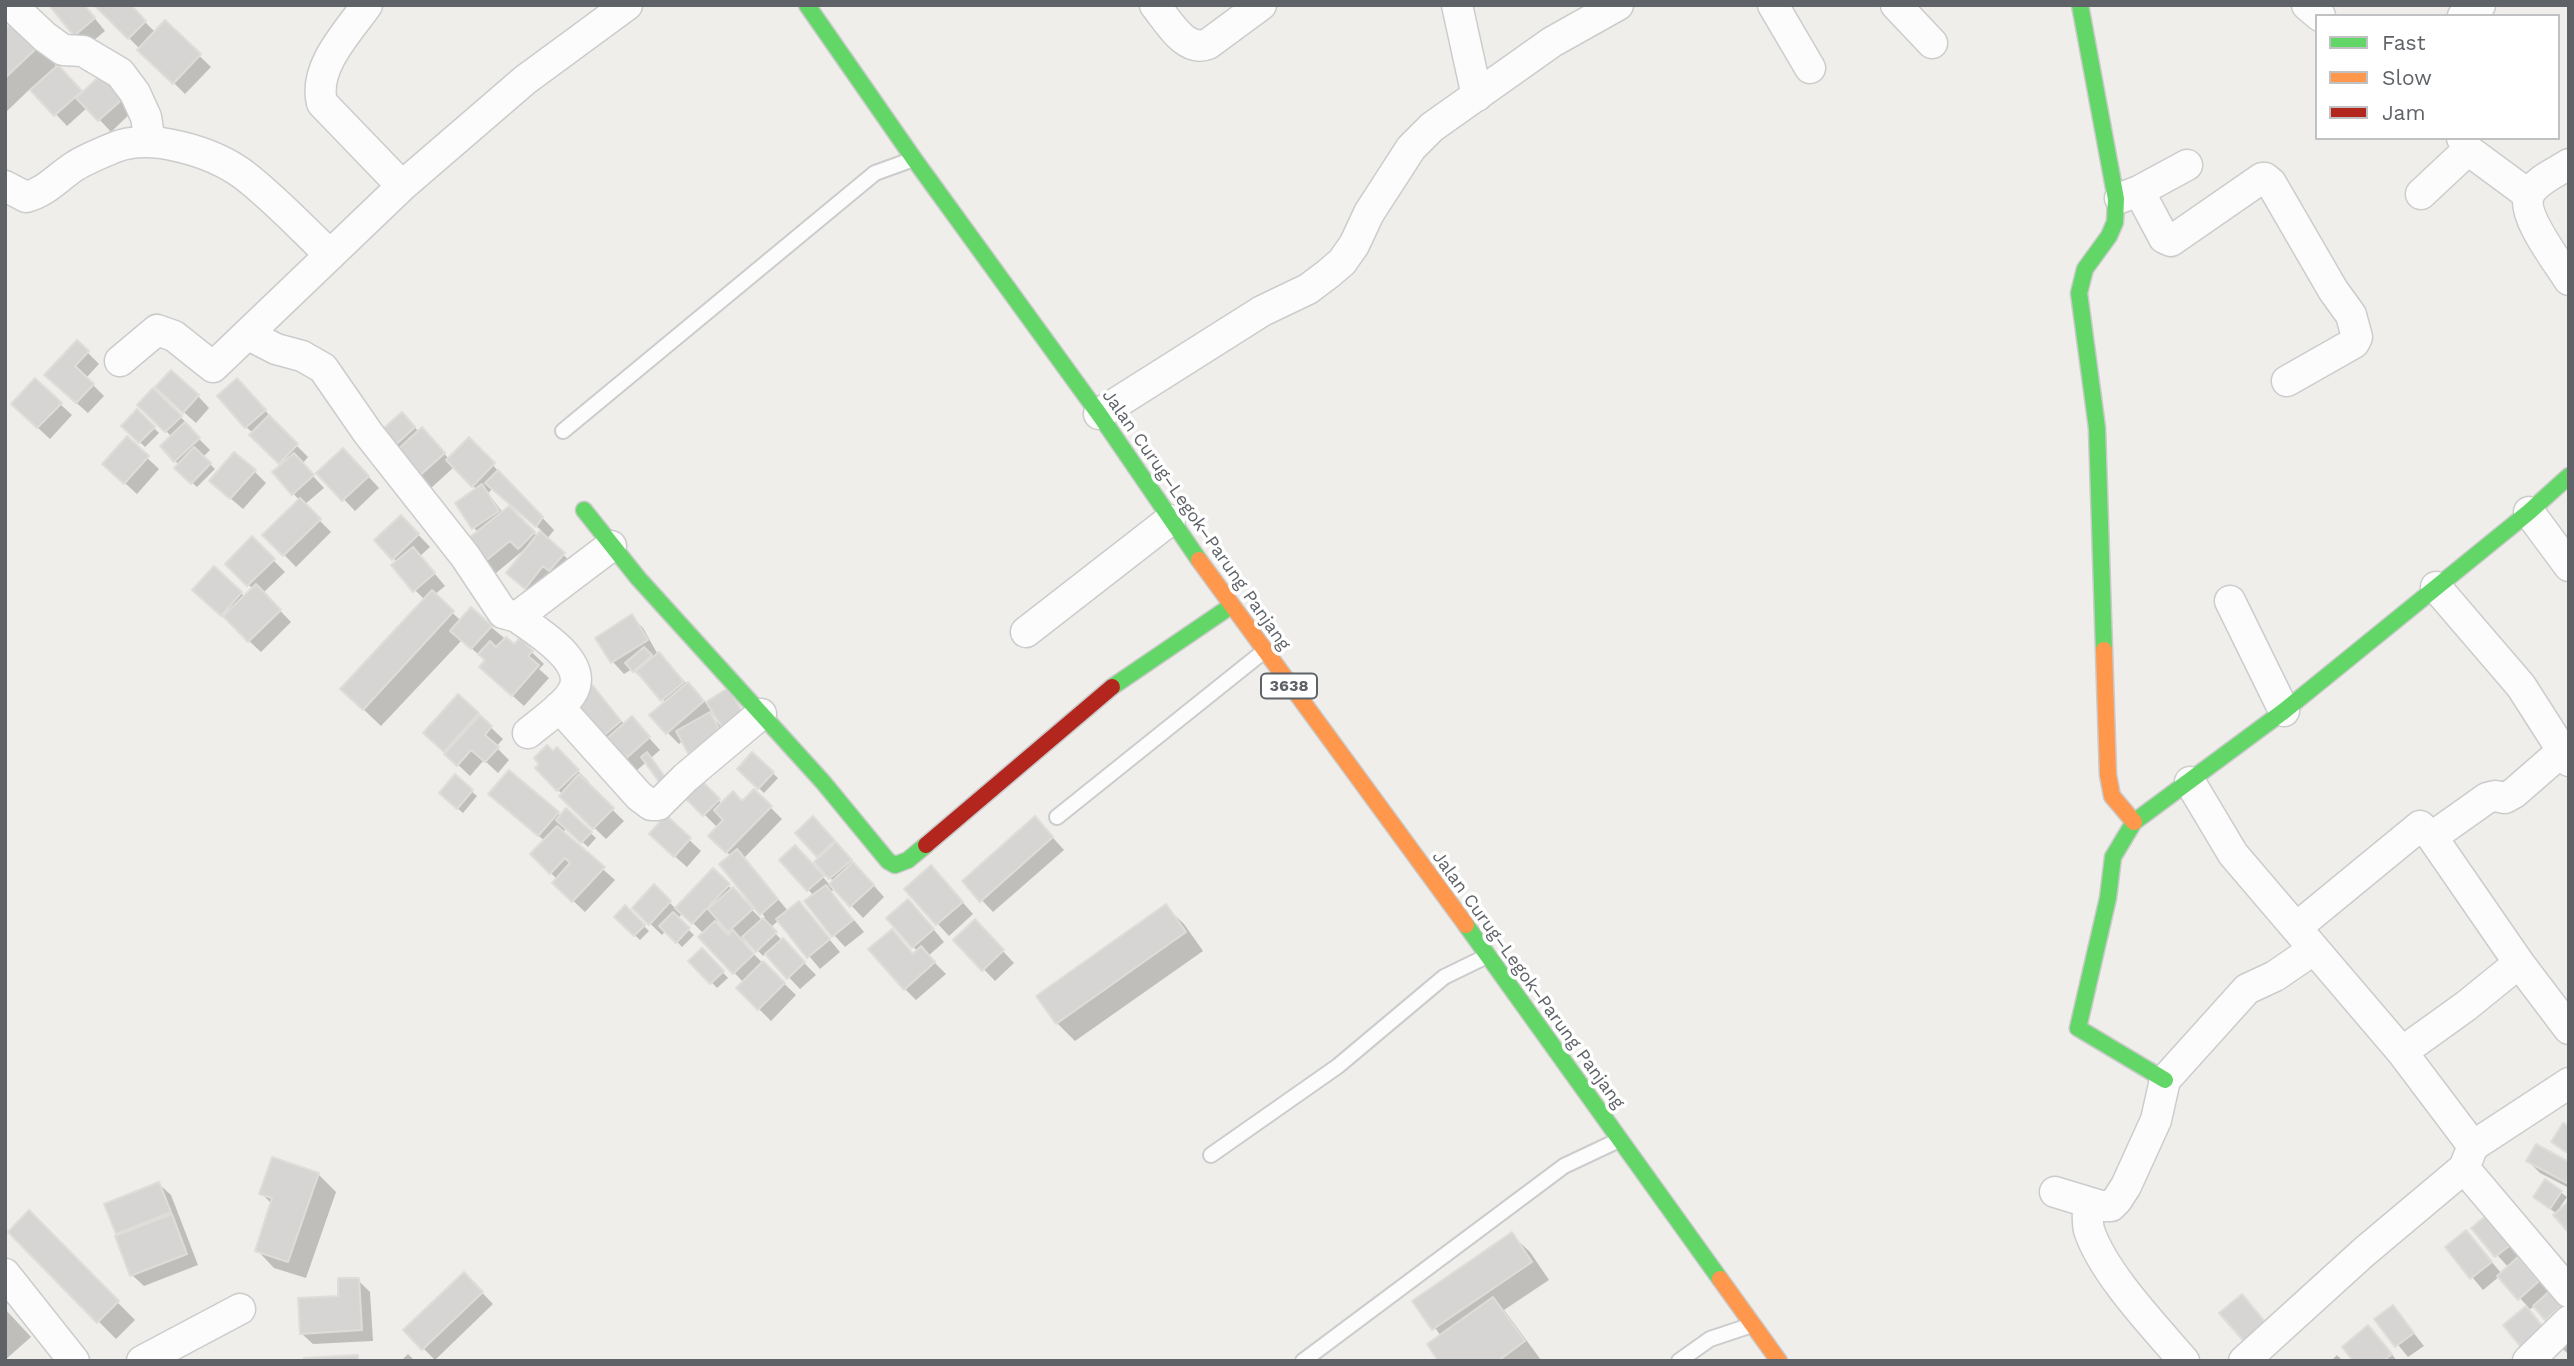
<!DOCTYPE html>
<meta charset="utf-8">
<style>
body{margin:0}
#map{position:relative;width:2574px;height:1366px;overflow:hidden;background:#efeeea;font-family:"Work Sans",sans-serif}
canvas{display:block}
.frame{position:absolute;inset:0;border:7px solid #5f6368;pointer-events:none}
.legend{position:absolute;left:2315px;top:14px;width:245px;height:126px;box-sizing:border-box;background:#fff;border:2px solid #bfc1c3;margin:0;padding:9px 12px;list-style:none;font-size:21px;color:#5f6368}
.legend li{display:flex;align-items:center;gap:14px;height:35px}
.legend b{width:35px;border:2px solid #bfc1c3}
</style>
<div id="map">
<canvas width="2574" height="1366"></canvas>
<div class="frame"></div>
<ul class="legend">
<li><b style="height:9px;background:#63d668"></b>Fast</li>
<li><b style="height:9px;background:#ff974d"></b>Slow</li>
<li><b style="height:9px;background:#b3261e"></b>Jam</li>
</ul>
</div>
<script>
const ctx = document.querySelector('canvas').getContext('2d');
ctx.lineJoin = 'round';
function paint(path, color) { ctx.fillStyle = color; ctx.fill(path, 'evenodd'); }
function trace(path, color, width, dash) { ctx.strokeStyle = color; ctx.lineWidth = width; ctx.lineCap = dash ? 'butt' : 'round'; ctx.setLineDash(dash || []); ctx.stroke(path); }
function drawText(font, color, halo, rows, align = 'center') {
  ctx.font = font + ' "Work Sans",sans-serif'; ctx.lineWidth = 7; ctx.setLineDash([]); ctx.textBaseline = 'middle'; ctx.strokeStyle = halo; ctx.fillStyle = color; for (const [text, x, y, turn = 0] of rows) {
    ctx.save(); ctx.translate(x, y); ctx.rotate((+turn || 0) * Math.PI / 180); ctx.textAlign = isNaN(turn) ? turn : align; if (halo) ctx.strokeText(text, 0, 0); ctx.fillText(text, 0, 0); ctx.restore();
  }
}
const shadow = new Path2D(`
 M84 5 105 31 87 46 76 34Z
 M96 5H128L156 33 165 23 211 67 185 94Z
 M17 21 58 62 55 65 83 94 104 75 136 108 111 132 88 107 67 126 31 88 5 113V32Z
 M77 342 99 364 86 378 104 396 88 413 58 387Z
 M153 391 192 428 190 430 210 450 203 457 215 469 197 487 176 468 179 465 162 446 172 437 140 405Z
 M249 392 276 423 275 424 308 457 302 464 324 488 304 505 331 532 296 567 265 535 300 501 293 493 282 466 251 435 253 433 246 427Z
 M198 396 209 408 196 423 169 399Z
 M60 404 72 415 50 439 25 416Z
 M137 412 159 433 145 447 123 426Z
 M407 419 419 432 433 441 449 459 469 440 554 530 547 539 575 566 537 599 508 573 526 548 496 573 484 562 478 533 457 503 477 490 454 467 430 489 391 449ZM493 488 542 531 538 537 509 508 503 513 488 493Z
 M127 439 159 469 137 494 116 475Z
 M355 462 379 488 355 511 319 473Z
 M254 471 266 483 243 509 223 492Z
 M413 529 430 547 420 556 445 586 434 595 461 621 491 627 514 646 520 641 544 664 539 669 549 678 524 706 493 678 486 661 462 640 381 726 360 706 425 600 415 590 397 562 377 541Z
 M252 539 285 572 263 593 291 622 261 652 206 601 214 568 245 597 253 589 227 564Z
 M631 616 643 628 657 653 707 704 728 690 722 728 701 764 690 752 683 740 679 744 667 732 666 703 641 674 639 676 632 669 624 674 613 662 597 638ZM715 713 722 727 711 716Z
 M458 696 503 739 496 747 509 760 498 773 484 760 470 776 437 745Z
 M601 696 625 725 640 728 660 750 635 772 603 736Z
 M557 750 589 782 587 785 624 821 606 839 561 796 562 794 537 768Z
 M752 754 778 778 764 793 739 769Z
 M455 777 477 796 463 813 446 798Z
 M698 780 722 804 742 803 754 791 782 819 744 858 788 911 799 903 840 952 820 969 779 920 770 928 816 975 800 989 766 953 763 956 746 938 741 942 796 995 771 1021 738 988 744 983 701 937 704 934 683 913 677 919 694 935 682 947 666 930 662 935 634 908 654 887 676 909 713 870 763 921 765 918 731 856 710 836 718 828 684 794ZM719 919 732 933 728 937 715 923Z
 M502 806 558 813 561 816 566 811 596 838 588 847 567 828 562 833 615 880 585 912 566 894 557 879 532 854 545 841Z
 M666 818 701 851 687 867 663 846Z
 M824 830 884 897 863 918 835 888 831 892 864 932 845 947 834 935 814 896 781 860 807 859 830 885 834 882 816 863 821 859 797 833Z
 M1046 830 1064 850 993 912 964 881Z
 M942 879 973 914 949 936 906 889Z
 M1166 907 1184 924 1203 951 1075 1041 1057 1023Z
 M625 908 649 931 640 940 616 917Z
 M920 913 944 942 928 956 946 974 916 1000 905 989 914 956 918 952 889 918Z
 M986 933 1014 963 995 981 956 940Z
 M702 950 728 978 717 988 691 961Z
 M2528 1161 2569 1164V1188L2540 1173Z
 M318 1174 336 1192 306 1278 274 1268 257 1250 272 1204 261 1193Z
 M2546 1181 2567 1197 2556 1213 2540 1202Z
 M159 1184 171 1195 198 1265 144 1286 132 1275 117 1233Z
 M29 1213 135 1320 116 1339 10 1232Z
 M2488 1216 2523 1255 2518 1259 2568 1310 2552 1324 2535 1306 2505 1325 2528 1307 2500 1276 2483 1290 2447 1247 2466 1232 2502 1274 2509 1268 2473 1228Z
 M1512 1235 1530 1252 1549 1280 1504 1310 1541 1360 1441 1361V1336L1415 1301Z
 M464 1274 493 1304 435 1360 405 1330Z
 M358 1280 370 1292 373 1341 313 1344 301 1333Z
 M2393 1307 2424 1346 2408 1357 2377 1319Z
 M5 1309 31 1337 5 1360Z
 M2368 1328 2380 1339 2397 1361H2355Z
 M2569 1344V1355L2563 1349Z
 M408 1354 415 1361H401Z
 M2337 1355 2343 1361H2331Z`);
const building = new Path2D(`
 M49 5H84L95 18 74 36Z
 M94 5H131L146 21 128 39Z
 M17 18 42 43 5 78V30Z
 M165 20 201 54 173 84 137 50Z
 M58 65 82 91 54 116 30 90Z
 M104 72 126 96 98 121 76 98Z
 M77 340 89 351 75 366 94 384 76 403 44 375Z
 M171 370 199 395 183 413 155 387Z
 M35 378 62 403 37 428 11 404Z
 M237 378 266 410 245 428 217 396Z
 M153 388 182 416 165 432 137 405Z
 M137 409 155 427 139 443 121 426Z
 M402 412 415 427 390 450 376 435Z
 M269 415 298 444 279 464 249 435Z
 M185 422 200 438 174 462 160 446Z
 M422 427 445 453 417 478 394 453Z
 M127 436 149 456 124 484 102 464Z
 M469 437 495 463 472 487 446 460Z
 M194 447 211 463 191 484 174 468Z
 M343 448 369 476 342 501 316 473Z
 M234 452 256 470 230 499 209 481Z
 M294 453 314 475 292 495 272 472Z
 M498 470 543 517 536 527 485 483Z
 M482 484 499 511 472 529 455 503Z
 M300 498 321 519 283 556 262 535Z
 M509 506 535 532 518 549 510 541 483 563 465 541Z
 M401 515 419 534 392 560 374 540Z
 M540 531 565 553 549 571 543 566 525 589 506 573Z
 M252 536 275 559 247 586 225 564Z
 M413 547 435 573 413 592 391 565Z
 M214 566 242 592 221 616 192 590Z
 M256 584 281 610 248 642 223 616Z
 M432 590 454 611 363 710 340 689Z
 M471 607 492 626 471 649 450 631Z
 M632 614 648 640 611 663 595 638Z
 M506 637 514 644 520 638 533 651 528 656 539 665 512 696 479 667 485 660 478 654 490 641 496 647Z
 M644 647 652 655 633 672 625 663Z
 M659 652 684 682 661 701 636 671Z
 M590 682 621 721 602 737 570 698Z
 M688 682 704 701 666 734 649 715Z
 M728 688 747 719 725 732 706 702Z
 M458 694 479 713 444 752 423 733Z
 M710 712 722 734 688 753 676 731Z
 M480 715 492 726 485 735 499 747 485 762 471 750 457 766 444 754Z
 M632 716 650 737 622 762 604 741Z
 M547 745 553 751 557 747 579 770 557 791 535 768 539 764 534 758Z
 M647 752 671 785 665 790 641 757Z
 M752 752 774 772 758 789 737 769Z
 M509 770 559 812 538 836 488 794Z
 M455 774 473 790 457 809 439 793Z
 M579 774 614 808 593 829 559 796Z
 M698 777 720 799 703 816 681 794Z
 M754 789 772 806 726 853 708 836 723 820 714 810 733 791 742 801Z
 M566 808 592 832 581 843 556 820Z
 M666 815 691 838 674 857 649 834Z
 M813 816 835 841 817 857 795 833Z
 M1035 816 1053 837 980 902 962 881Z
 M557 826 605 867 572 902 552 883 570 863 565 858 550 874 530 854Z
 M836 842 852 860 829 879 814 862Z
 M795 845 824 876 807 891 779 860Z
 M737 849 778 899 760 915 719 864Z
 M853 862 874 885 850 907 829 884Z
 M931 865 963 902 936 925 904 889Z
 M713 868 730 884 692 924 675 908Z
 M654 884 671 901 649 925 632 908Z
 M826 885 853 920 832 937 804 901Z
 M733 887 753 909 728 932 708 909Z
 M908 899 934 929 912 948 886 918Z
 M799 901 830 939 807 958 776 919Z
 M1166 904 1186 932 1056 1024 1036 996Z
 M625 905 645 925 634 936 614 917Z
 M673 912 690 928 676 943 659 926Z
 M763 918 777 932 756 952 742 937Z
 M975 919 1004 950 982 971 953 940Z
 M715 921 728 935 733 930 754 954 733 974 698 937Z
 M892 929 913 954 921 946 935 962 904 990 868 949Z
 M783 938 805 962 787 979 765 954Z
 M702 948 724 971 710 984 688 961Z
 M763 961 785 983 758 1010 736 988Z
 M2563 1123 2569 1126V1154L2551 1142Z
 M2536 1144 2569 1162 2567 1183 2526 1161Z
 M272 1157 319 1173 288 1262 255 1251 272 1198 259 1194Z
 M2545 1179 2562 1191 2550 1209 2533 1197Z
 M159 1182 171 1212 116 1234 104 1204Z
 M2567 1203 2569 1205V1233L2553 1215Z
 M29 1210 119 1301 97 1323 8 1232Z
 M172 1214 187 1254 130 1276 115 1236Z
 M2488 1214 2513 1243 2495 1257 2471 1228Z
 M2466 1230 2492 1262 2470 1279 2445 1247Z
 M1512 1232 1532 1262 1432 1330 1412 1301Z
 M2518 1257 2539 1281 2518 1300 2497 1276Z
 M464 1272 483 1292 422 1350 403 1330Z
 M338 1278H359L362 1330 300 1334 298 1298 338 1296Z
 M2552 1289 2564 1304 2545 1320 2533 1306Z
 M2242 1294 2270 1328 2248 1346 2219 1313Z
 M1493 1297 1525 1341 1498 1361H1438L1427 1344Z
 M2393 1305 2414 1333 2395 1347 2374 1319Z
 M2526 1306 2548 1333 2525 1352 2503 1325Z
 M2368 1325 2392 1354 2383 1361H2353L2342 1347Z
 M358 1355V1361H304V1358Z`);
const lane = new Path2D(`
 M563 431 875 173 911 160
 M1057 817 1263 652
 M1211 1155 1338 1066 1444 977 1487 956
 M1303 1361 1564 1166 1619 1140
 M1679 1361 1710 1339 1752 1325`);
const street = new Path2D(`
 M11 5 45 37 63 50 83 51 120 73 135 93 146 117 150 142
 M367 5C348 32 313 67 322 103L402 186
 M1155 5C1168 21 1185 53 1208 44L1261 5
 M1457 5 1477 96
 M1773 5 1810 68
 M1896 5 1932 43
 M2307 5 2320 16
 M2463 16 2480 5
 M2462 138 2468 150 2529 195
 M2569 164C2557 172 2535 181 2529 195 2521 215 2558 262 2569 280
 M5 186 26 197C46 192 58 177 75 166 86 159 101 153 113 148 150 132 213 152 244 175 275 199 302 228 330 255
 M2139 191 2164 238 2171 241 2262 178H2265L2271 183 2333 290 2351 315 2357 337 2354 343 2287 381
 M2421 194 2468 150
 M2120 198 2139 191 2187 165
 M249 335 276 349 302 356 323 368 368 433 465 556 503 613 517 617 611 546
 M120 361 157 330 174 336 213 367 402 186 525 80 627 5
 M1099 414 1262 311 1308 289 1328 274 1342 262 1354 245 1369 213 1411 148 1432 127 1552 42 1618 5
 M2529 512 2569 566
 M2436 587 2521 686 2569 761
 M2230 601 2284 711
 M517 617C535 630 583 658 575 686 571 702 541 722 528 733
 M1026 632 1170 520
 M559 707 639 796 651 805H658L685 778 761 714
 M2190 782 2233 854 2402 1052 2473 1146
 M2432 837 2487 798 2495 796 2505 798 2514 793 2561 752
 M2297 927 2420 826 2432 837 2519 963
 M2402 1052 2466 1006 2519 963 2569 1029
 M2464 1168 2569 1292
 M2055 1192 2101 1206H2111L2117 1200 2126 1186 2156 1120 2165 1080 2247 989 2275 976 2313 950
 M2088 1203C2088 1212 2087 1222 2089 1230 2103 1273 2154 1326 2184 1361
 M5 1274 74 1361
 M142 1361 240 1309
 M2244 1361 2364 1252 2464 1168 2473 1146 2569 1083
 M2528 1361 2569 1321`);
const fast = new Path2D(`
 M807 5 914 159 1099 414 1199 560
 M2080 5 2116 199 2115 222 2109 236 2085 269 2079 293 2097 428 2104 650
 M584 510 638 578 823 782 888 861 895 865 908 860 926 845
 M1112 687 1231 606
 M1466 925 1720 1279
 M2165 1080 2078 1028 2108 898 2113 857 2134 822 2284 711 2529 512 2569 476`);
const slow = new Path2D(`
 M1199 560 1466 925
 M2104 650 2108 775 2112 796 2134 822
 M1720 1279 1779 1361`);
const jam = new Path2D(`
 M926 845 1112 687`);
const shields = [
 [1289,686,56]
];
const shieldNames = [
 ["3638",1289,686]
];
const streetNames = [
 ["Jalan Curug–Legok–Parung Panjang",1196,520,55],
 ["Jalan Curug–Legok–Parung Panjang",1528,980,54]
];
paint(shadow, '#0003');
paint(building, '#d6d5d3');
trace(building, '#deddd9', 2);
trace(lane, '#cbcccc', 18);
trace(street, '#cbcccc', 33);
trace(fast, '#cacacb', 19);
trace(slow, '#cacacb', 19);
trace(jam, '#cacacb', 19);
trace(lane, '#fdfcfc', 14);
trace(street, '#fdfcfc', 30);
trace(fast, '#63d668', 16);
trace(slow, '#ff974d', 16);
trace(jam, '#b3261e', 16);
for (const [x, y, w] of shields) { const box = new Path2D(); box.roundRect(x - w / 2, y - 12.5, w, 25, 5); ctx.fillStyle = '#fff'; ctx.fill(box); trace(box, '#5f6368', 2); }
drawText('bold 16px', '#5f6368', null, shieldNames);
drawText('18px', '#5f6368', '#fff', streetNames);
</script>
